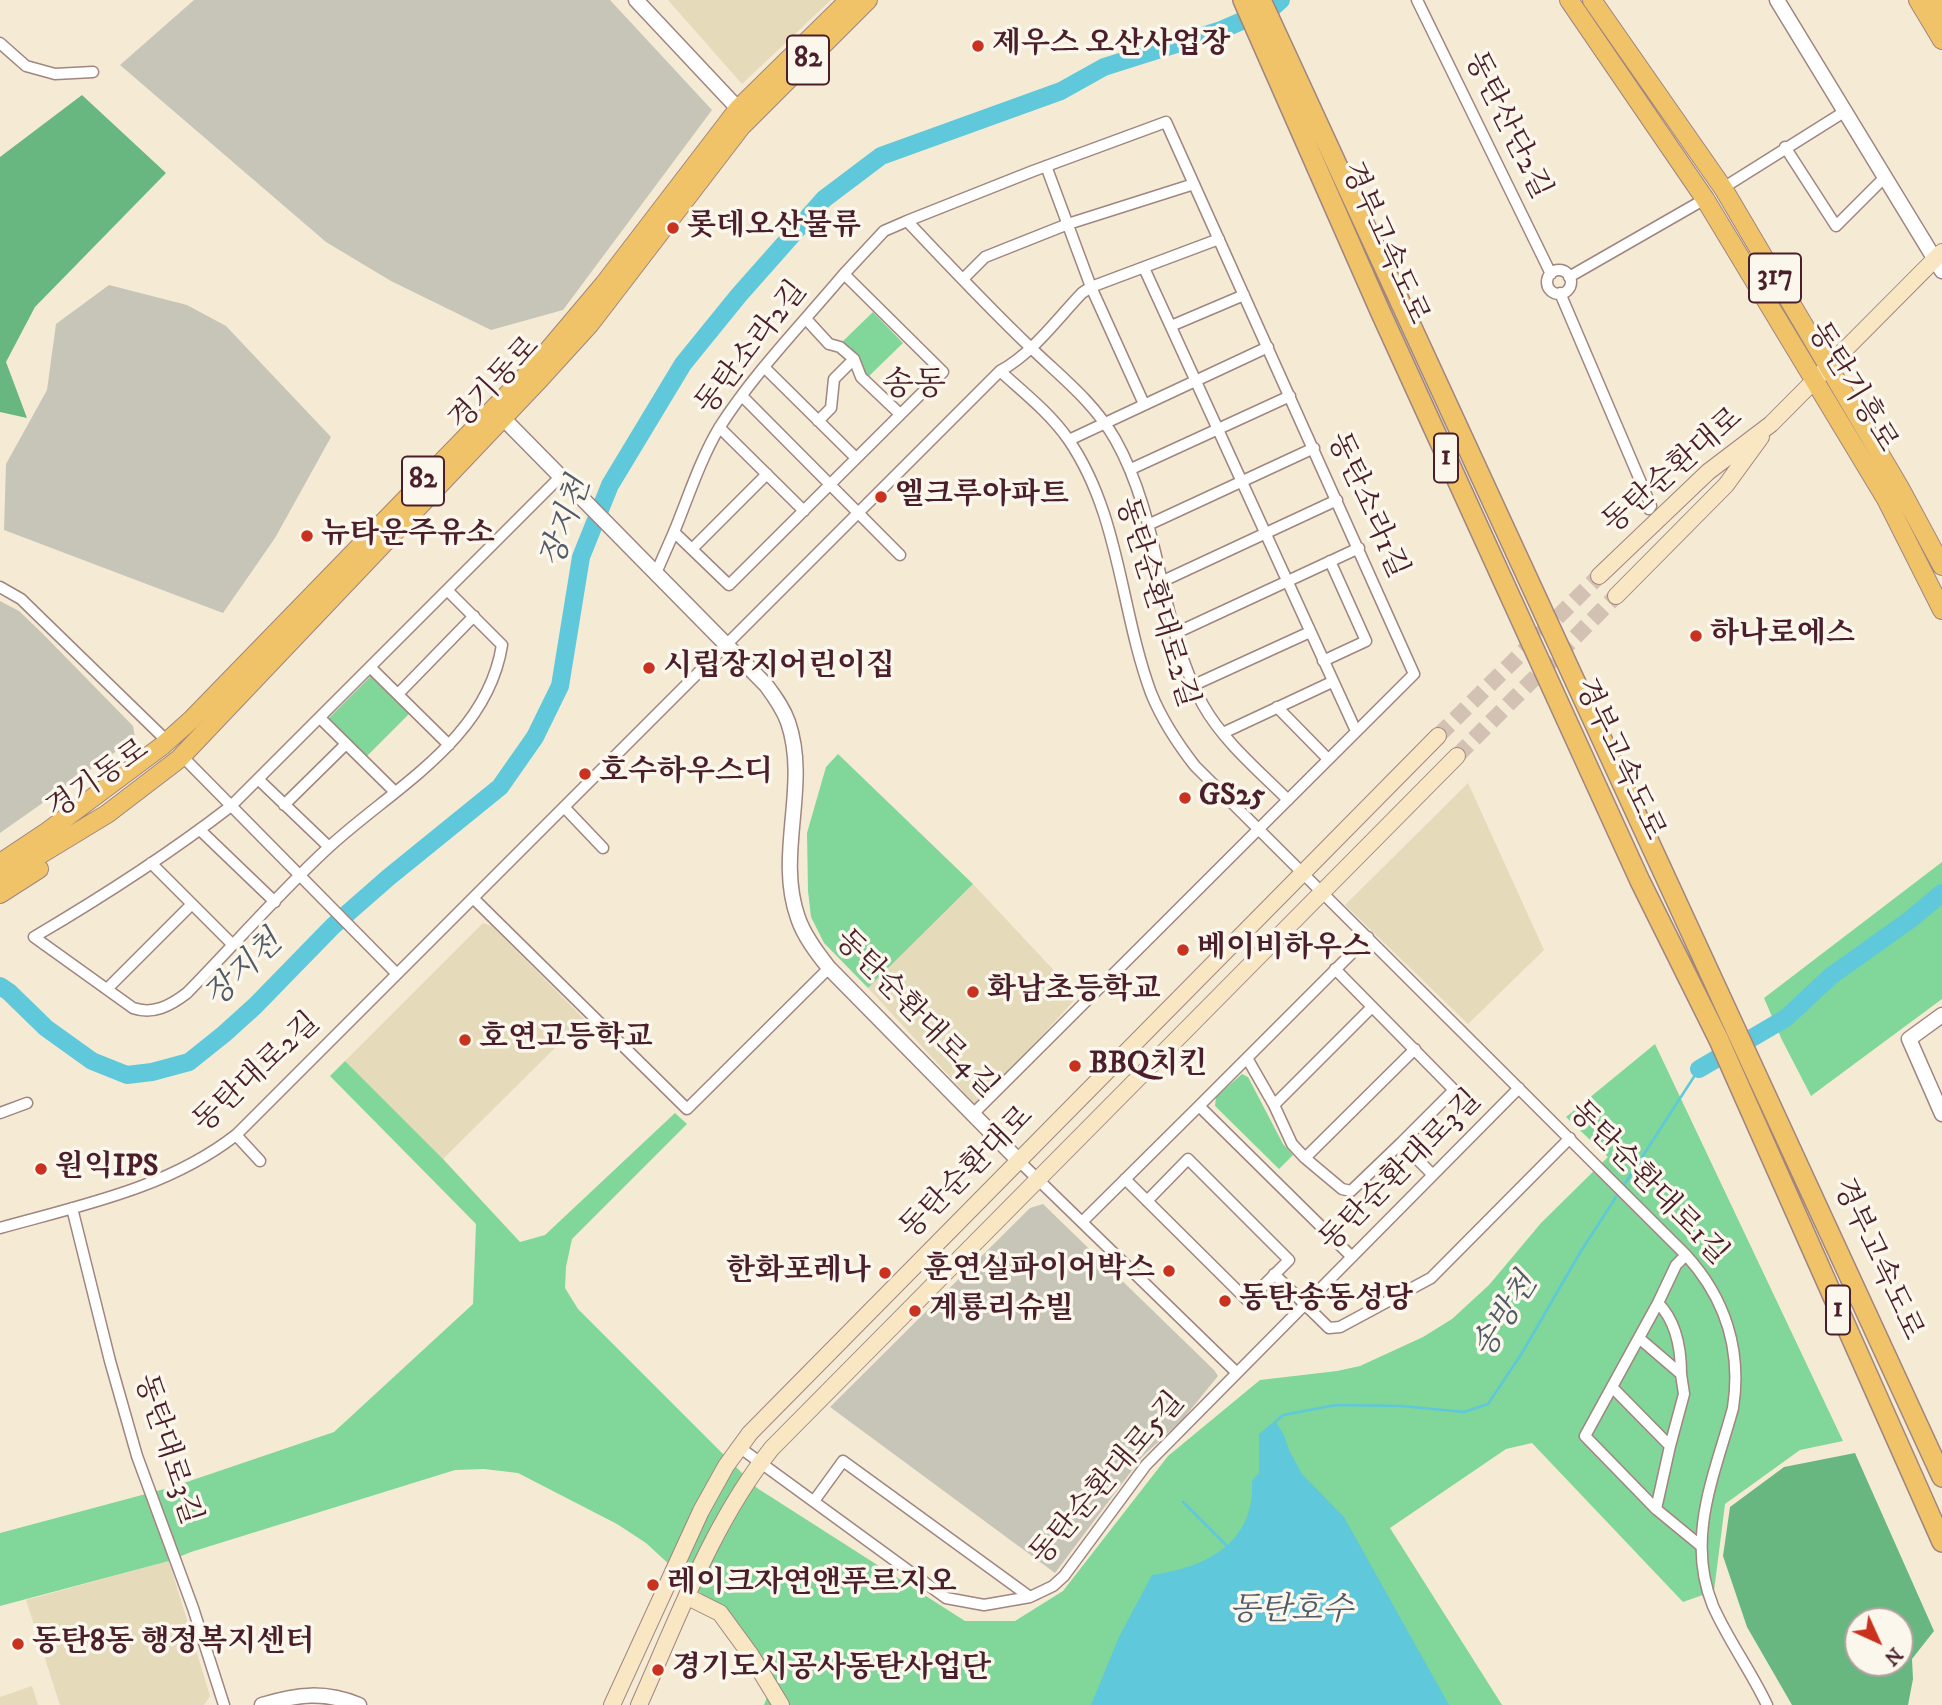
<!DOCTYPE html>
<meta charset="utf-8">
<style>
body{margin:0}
#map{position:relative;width:1942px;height:1705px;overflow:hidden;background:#f5ebd5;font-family:"IM FELL DW Pica",serif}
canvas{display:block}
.north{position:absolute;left:1844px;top:1607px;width:70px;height:70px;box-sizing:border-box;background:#fbf7ec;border:2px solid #b4a19f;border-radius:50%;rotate:135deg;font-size:19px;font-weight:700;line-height:28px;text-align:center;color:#4a1f2b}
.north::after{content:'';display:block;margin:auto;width:24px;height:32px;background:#c8321e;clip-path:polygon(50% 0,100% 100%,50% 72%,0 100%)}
</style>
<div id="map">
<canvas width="1942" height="1705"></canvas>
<div class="north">N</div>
</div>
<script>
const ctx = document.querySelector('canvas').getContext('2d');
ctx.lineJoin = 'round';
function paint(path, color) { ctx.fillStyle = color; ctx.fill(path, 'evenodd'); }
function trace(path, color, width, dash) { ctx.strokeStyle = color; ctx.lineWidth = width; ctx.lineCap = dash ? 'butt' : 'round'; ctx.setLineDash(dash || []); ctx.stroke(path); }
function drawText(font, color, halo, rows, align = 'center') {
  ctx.font = font + ' "IM FELL DW Pica","Noto Serif KR",serif'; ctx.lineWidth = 7; ctx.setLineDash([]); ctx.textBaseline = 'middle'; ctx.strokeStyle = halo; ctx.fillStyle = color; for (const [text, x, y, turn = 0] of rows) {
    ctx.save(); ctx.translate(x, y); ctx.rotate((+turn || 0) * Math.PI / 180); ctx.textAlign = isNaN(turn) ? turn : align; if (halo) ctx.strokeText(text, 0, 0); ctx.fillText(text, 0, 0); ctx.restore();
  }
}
const built = new Path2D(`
 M668 0H831L742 84Z
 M1468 783 1544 950 1468 1024 1345 905Z
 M973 884 1078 996 981 1103H974L868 988Z
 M483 923 492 926 584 1019 443 1159 345 1061Z
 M169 1561 210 1696 204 1705H60L26 1600Z
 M32 1686 38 1705H0V1697Z`);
const industrial = new Path2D(`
 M194 0H610L712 110 563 310 491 330 391 281 326 242 120 65Z
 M109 285 187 305 226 326 331 437 275 538 223 613 4 530 6 464 47 390 56 324Z
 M0 601 19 611 42 633 133 726 135 738 0 833Z
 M1043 1204 1214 1370 1218 1376 1183 1419 1142 1457 1055 1573 830 1407 1030 1208Z`);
const green = new Path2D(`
 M873 312 903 343 867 378 841 343Z
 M371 676 409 714 367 756 329 718Z
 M838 754 973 884 868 988 824 943 811 917 808 891 807 833 826 767Z
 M1942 862V999L1811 1096 1782 1040 1764 998Z
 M1655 1044 1843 1441 1800 1450 1725 1504 1714 1591 1683 1602 1532 1443 1506 1449 1390 1528 1502 1705H764L767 1697 710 1602 646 1543 617 1524 518 1473 484 1469 455 1470 191 1552 169 1561 0 1606V1533L172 1487 334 1432 473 1304 476 1224 330 1076 345 1061 443 1159 520 1242 545 1235 675 1113 687 1124 572 1239 566 1267 565 1288 578 1309 757 1488 965 1621H1015L1063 1591 1168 1456 1260 1380 1337 1371 1360 1366 1423 1337 1452 1319 1489 1285 1541 1223 1608 1157 1566 1117Z
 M1242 1074 1248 1077 1283 1144 1293 1155 1279 1169 1215 1106 1216 1097Z`);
const forest = new Path2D(`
 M82 95 166 173 35 307 6 362 27 418 0 412V157Z
 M1855 1453 1934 1631 1912 1659 1913 1679 1908 1705H1792L1747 1627 1723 1556 1730 1507 1784 1467ZM1900 1621V1663H1858V1621Z`);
const water = new Path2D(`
 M1275 1421 1284 1435 1289 1450 1302 1474 1344 1517 1449 1705H1091L1119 1637 1152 1575C1207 1567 1255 1543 1252 1481L1259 1473V1434Z`);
const stream = new Path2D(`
 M1622 1188 1699 1069
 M1275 1422 1283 1415 1336 1405 1402 1406 1464 1412 1488 1404 1522 1353 1581 1251 1618 1194
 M1183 1502 1227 1546`);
const river = new Path2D(`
 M0 986 9 992 46 1028 92 1061 127 1075 152 1072 189 1062 224 1034 255 1006 333 926 389 877 500 787 535 737 560 686 581 557 610 485 683 364 739 295 824 199 881 156 1061 91 1104 67 1221 30 1272 8 1281 0
 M1699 1069 1786 1018 1831 976 1911 919 1942 893`);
const secondaryTunnel = new Path2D(`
 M1438 736 1599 576
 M1457 756 1616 596`);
const minor = new Path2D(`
 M1417 0 1551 274
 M0 43 26 66 55 74 93 72
 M1785 147 1836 226 1884 178
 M1046 166 1091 287 1144 404
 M1723 188 1844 112
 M1144 268 1356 731
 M1547 282a12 12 0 1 1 24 0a12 12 0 1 1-24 0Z
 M844 274 943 372 729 585 674 532C688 498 700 460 719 428 754 373 802 324 844 274Z
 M844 274 884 231 907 221
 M1569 277 1705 199
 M963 279 985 257 1068 224 1194 184
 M1560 293 1651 506 1649 509
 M806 319 829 344 840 347 854 359 861 377 900 414
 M1171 326 1244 295
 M765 368 856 458
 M1000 371C1023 392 1050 413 1068 439 1120 514 1120 609 1151 693 1162 720 1177 743 1195 766L1686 1255C1725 1298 1742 1350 1733 1408 1715 1474 1685 1538 1713 1606 1728 1640 1751 1671 1767 1705
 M742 396 900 555
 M818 421 831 408 834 379 854 359
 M720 428 804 511
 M1069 440 1268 347
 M1131 469 1290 396
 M1150 524 1314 448
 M692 549 767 474
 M656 573 674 532
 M1163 581 1337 500
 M0 587 21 599 167 741
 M447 590 502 645C487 740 393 788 329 847 279 893 234 945 187 993 170 1006 153 1015 133 1008L34 937C102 897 169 854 231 806L560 477
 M1176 633 1359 548
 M1323 661 1366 641 1330 561
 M370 667 449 745
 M1194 685 1310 632
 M398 694 474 616
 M1277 707 1328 759
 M320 718 394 791
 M1223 733 1332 682
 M182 756 397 974
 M258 779 329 847
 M284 805 346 744
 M564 807 603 848
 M200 830 275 902
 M151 863 233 945
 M473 898 687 1109 829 968
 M1335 969 1454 1090 1401 1143 1433 1175
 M107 989 192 904
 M1372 1007 1274 1105 1292 1144 1305 1158 1415 1049
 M1247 1058 1274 1105
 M0 1113 27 1103
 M973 1114 1414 674 1166 122 1033 171 907 221C947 263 987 306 1029 346 1060 376 1093 401 1115 439 1162 522 1158 622 1203 705 1224 742 1258 770 1288 800
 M236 1135 260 1161
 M1305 1158 1342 1189 1351 1191 1401 1143
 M1020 1162 1237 1373
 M1125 1179C1166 1220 1207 1260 1248 1301L1289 1260 1188 1159 1147 1201
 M72 1208 110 1361 137 1456 193 1608 224 1705
 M1082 1222 1199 1106
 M0 1228C82 1205 168 1188 236 1135L1000 371C1033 353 1057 319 1082 293L1091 287 1219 239
 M1686 1255 1676 1265 1658 1303 1585 1436 1656 1509 1701 1546
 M1352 1257 1199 1106 1368 937
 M1274 1274 1329 1328 1340 1327 1431 1278 1570 1138
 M1658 1303C1676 1321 1681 1349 1681 1374
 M1639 1338 1681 1374 1684 1394 1670 1446
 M1612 1387 1670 1446 1656 1509
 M739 1447 946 1598 984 1605 1030 1597 1053 1586 1064 1576 1146 1465 1519 1088
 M814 1501 843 1461 1030 1597`);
const tertiary = new Path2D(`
 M636 0 745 116
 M1777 0 1942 271
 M497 412 766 685C775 697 783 708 788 722 810 786 775 854 798 918 804 936 817 953 829 968L1020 1162
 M1942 1015 1909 1039 1942 1114
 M262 1705C297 1694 325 1691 359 1705`);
const secondary = new Path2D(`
 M1599 576 1708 472 1771 424 1942 252
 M1616 596 1726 485 1761 437
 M688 1597 720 1613 750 1654 781 1705
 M612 1705 701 1511 726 1466 750 1433 1438 736
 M639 1705C678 1618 712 1523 772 1448L1457 756`);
const primary = new Path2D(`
 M1569 0 1705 199 1886 499 1942 610
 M1592 0 1723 188 1900 488 1942 566
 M1918 0 1942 40
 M0 863 48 831 162 746 191 720 534 367 604 284 738 109 849 0
 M0 879 107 814 179 759 538 381 590 324 741 127 868 0
 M0 894 39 869`);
const trunk = new Path2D(`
 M1933 0 1942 15`);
const motorway = new Path2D(`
 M1243 0 1380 311 1640 881 1719 1040 1942 1542
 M1261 0 1942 1477`);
const markers = [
 [978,46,7,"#c8321e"],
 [673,228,7,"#c8321e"],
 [881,497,7,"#c8321e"],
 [307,536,7,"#c8321e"],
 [1696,636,7,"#c8321e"],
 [649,668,7,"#c8321e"],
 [585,774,7,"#c8321e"],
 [1185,798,7,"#c8321e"],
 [1183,950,7,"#c8321e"],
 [973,992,7,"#c8321e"],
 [465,1040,7,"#c8321e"],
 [1075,1066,7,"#c8321e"],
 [41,1169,7,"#c8321e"],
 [1169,1271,7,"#c8321e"],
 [885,1273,7,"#c8321e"],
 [1225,1301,7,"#c8321e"],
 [915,1311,7,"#c8321e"],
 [653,1585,7,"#c8321e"],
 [18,1644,7,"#c8321e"],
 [658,1670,7,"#c8321e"]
];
const shields = [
 [808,60,42],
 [1775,278,52],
 [1446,458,24],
 [423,481,42],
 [1838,1310,24]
];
const shieldNames = [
 ["82",808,60],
 ["317",1775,278],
 ["1",1446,458],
 ["82",423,481],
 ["1",1838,1310]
];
const poiNames = [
 ["제우스 오산사업장",992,46],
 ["롯데오산물류",687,228],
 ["엘크루아파트",895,497],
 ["뉴타운주유소",321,536],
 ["하나로에스",1710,636],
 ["시립장지어린이집",663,668],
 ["호수하우스디",599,774],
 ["GS25",1199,798],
 ["베이비하우스",1197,950],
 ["화남초등학교",987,992],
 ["호연고등학교",479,1040],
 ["BBQ치킨",1089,1066],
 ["원익IPS",55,1169],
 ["훈연실파이어박스",1155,1271,"right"],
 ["한화포레나",871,1273,"right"],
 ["동탄송동성당",1239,1301],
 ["계룡리슈빌",929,1311],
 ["레이크자연앤푸르지오",667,1585],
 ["동탄8동 행정복지센터",32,1644],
 ["경기도시공사동탄사업단",672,1670]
];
const streetNames = [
 ["동탄산단2길",1506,126,64],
 ["경부고속도로",1383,244,66],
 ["동탄소라2길",753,349,-52],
 ["경기동로",496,385,-47],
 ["동탄기흥로",1851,388,59],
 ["동탄순환대로",1674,472,-41],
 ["동탄소라1길",1366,506,66],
 ["동탄순환대로2길",1155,603,73],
 ["경부고속도로",1618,760,65],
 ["경기동로",99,781,-35],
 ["동탄순환대로4길",915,1015,46],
 ["동탄대로2길",258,1074,-43],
 ["동탄순환대로3길",1402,1172,-45],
 ["동탄순환대로",968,1174,-45],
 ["동탄순환대로1길",1647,1184,46],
 ["경부고속도로",1876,1260,65],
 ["동탄대로3길",166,1450,72],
 ["동탄순환대로5길",1109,1480,-49]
];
const waterNames = [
 ["장지천",568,523,-71],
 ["장지천",245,971,-44],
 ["송방천",1507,1317,-58],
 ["동탄호수",1291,1612]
];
const quarterNames = [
 ["송동",914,387]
];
paint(built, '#e5daba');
paint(industrial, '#c7c4b8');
paint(green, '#81d699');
paint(forest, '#68b781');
paint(water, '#5fc8da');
trace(stream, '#5fc8da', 2.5);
trace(river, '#5fc8da', 18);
trace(secondaryTunnel, '#d3c2b3', 16, [16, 8]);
trace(minor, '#a08580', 13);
trace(tertiary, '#a08580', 17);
trace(secondary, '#a08580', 18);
trace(primary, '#a08580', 20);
trace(trunk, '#a08580', 20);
trace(motorway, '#a08580', 22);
trace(minor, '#fff', 10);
trace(tertiary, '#fff', 14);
trace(secondary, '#f9e7c3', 16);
trace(primary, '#f0c369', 18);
trace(trunk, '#f0c369', 18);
trace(motorway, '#f0c369', 19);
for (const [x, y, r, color] of markers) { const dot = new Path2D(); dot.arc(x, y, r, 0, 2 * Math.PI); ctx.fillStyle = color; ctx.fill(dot); trace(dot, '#fbf7ec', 2.5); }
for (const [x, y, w] of shields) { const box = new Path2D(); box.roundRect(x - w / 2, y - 24.5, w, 49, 5); ctx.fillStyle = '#fbf7ec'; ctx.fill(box); trace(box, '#4a1f2b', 2); }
drawText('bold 28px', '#4a1f2b', null, shieldNames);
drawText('bold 30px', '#4a1f2b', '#fbf7ec', poiNames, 'left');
drawText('30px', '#4a1f2b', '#fbf7ec', streetNames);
drawText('italic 32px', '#515a68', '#fbf7ec', waterNames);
drawText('33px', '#4a1f2b', '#fbf7ec', quarterNames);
</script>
